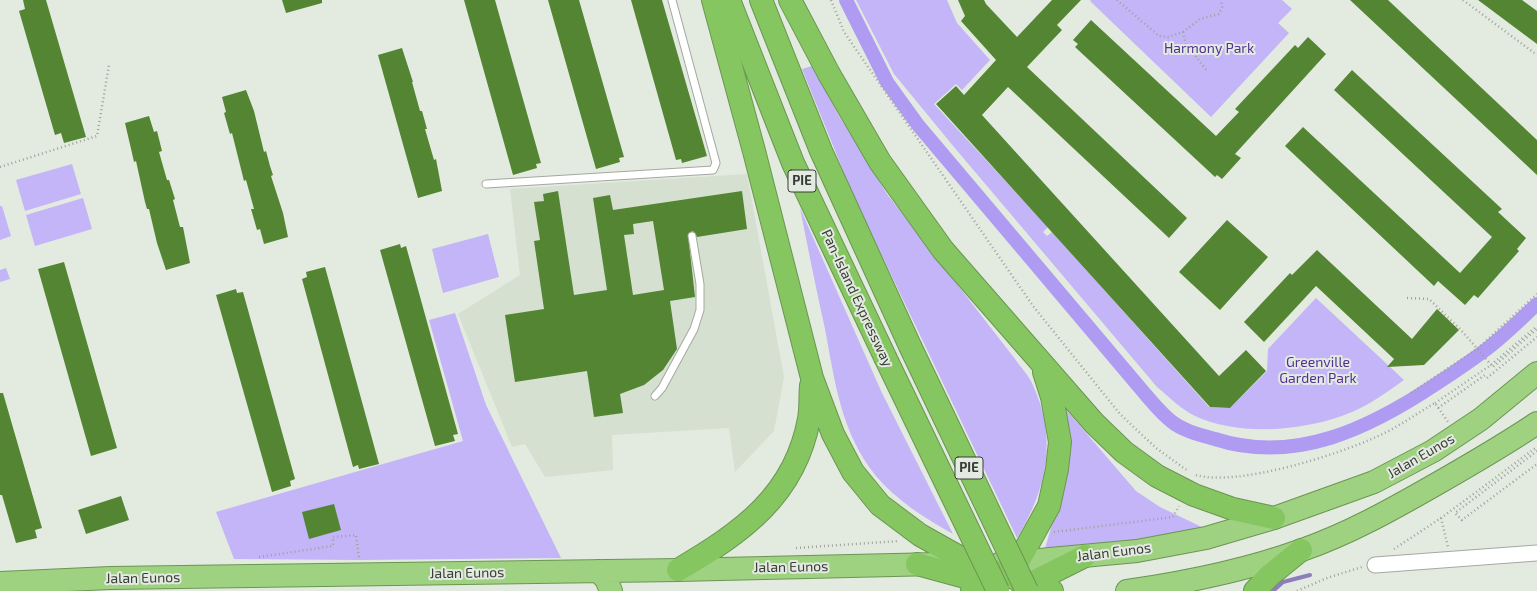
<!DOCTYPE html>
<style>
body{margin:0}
canvas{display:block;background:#e3eae0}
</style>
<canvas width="1537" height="591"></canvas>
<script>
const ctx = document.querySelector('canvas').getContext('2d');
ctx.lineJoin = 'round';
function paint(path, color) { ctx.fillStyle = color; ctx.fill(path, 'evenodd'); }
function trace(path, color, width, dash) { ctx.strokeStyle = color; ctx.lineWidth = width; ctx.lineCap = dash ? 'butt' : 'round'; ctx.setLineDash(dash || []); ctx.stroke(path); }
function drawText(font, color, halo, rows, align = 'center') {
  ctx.font = font + ' "Exo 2",sans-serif'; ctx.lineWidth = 4; ctx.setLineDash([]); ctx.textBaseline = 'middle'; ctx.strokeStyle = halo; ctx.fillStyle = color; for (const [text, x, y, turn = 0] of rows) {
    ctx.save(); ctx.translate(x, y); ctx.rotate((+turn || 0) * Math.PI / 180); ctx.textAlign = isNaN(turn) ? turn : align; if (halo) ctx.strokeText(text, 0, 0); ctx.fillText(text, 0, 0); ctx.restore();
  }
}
const built = new Path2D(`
 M747 174 784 377 774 431 735 472 729 428 612 435 613 470 545 477 525 444 512 447 458 314 520 275 510 189Z`);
const green = new Path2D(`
 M856 0H947L957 23 990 60 962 90 956 84 934 104 1048 227 1043 232 1047 236 1052 232 1209 407 1230 408 1267 371 1268 349 1316 298 1404 380C1387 392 1371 404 1352 412 1307 431 1240 437 1195 416 1181 409 1169 397 1157 387L954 147 894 74Z
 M1091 0H1282L1292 9 1278 23 1289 33 1211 117 1090 1Z
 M812 66 839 116 887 194 1015 359C1020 366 1027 374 1031 381 1058 436 1048 487 1017 538L853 195 802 69Z
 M72 164 81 194 25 211 16 180Z
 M83 198 92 229 35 246 26 215Z
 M0 206H2L11 236 0 240Z
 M800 208 882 393 953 534C925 518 897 501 876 476 841 433 835 382 825 329 816 289 808 248 800 208Z
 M488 234 499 277 443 293 432 249Z
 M6 268 10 279 0 282V270Z
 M455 313 486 405 561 558 359 560 234 559 216 512 463 441 429 320Z
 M1062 405 1136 491 1160 507 1206 529 1131 544 1044 552 1066 476Z`);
const stream = new Path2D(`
 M1273 591 1283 582 1310 575`);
const canal = new Path2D(`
 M846 0 887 82 918 125 1146 395C1154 404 1162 414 1171 421 1183 431 1201 435 1215 439 1295 465 1370 428 1436 384 1453 373 1471 361 1488 348 1505 335 1521 319 1537 304`);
const building = new Path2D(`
 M23 0H46L86 137 64 143 61 133 55 135 19 11 25 9Z
 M282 0H322V3L286 13Z
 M464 0H495L541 163 536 164 537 168 513 175Z
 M548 0H579L624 157 619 158 620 162 596 169Z
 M631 0H662L707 156 682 163 681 159 676 160Z
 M958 0H984L986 4 1017 37 1052 0H1081L1057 25 1062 30 1027 67 1187 218 1169 238 1008 87 982 115 1219 376 1246 350 1266 371 1230 408 1210 407 936 104 956 86 964 95 996 60 961 21 965 16Z
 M1350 0H1388L1537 140V175Z
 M1478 0H1522L1537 11V44Z
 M1091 20 1216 136 1239 112 1235 109 1295 45 1298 48 1308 37 1326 54 1235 154 1241 158 1222 179 1217 175 1215 177 1075 47 1078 44 1073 40Z
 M402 48 413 82H412L420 111H422L427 129H425L434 160 436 159 442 191 418 198 378 55Z
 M1352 70 1502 209 1498 212 1526 238 1517 249 1519 251 1478 298 1474 295 1465 305 1438 281 1434 286 1285 146 1303 127 1460 273 1492 237 1334 90Z
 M246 90 254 111 264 152 266 151 270 166 273 175 271 176 283 213 288 237 264 244 260 229 257 230 251 209H254L246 180 244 181 232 133 230 134 224 113 226 112 222 97Z
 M149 116 154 132 157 131 162 151 159 152 167 180H169L175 199 173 200 180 227H183L190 263 166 270 157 243 149 209H147L145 202 136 161 134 162 132 153 125 123Z
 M558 191 574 295 607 290 593 198 610 195 613 210 742 191 747 229 697 237 693 231 688 234 695 297 670 301 677 349 663 370 644 385 620 394 623 413 594 417 587 371 515 382 505 315 544 309 534 241 540 240 534 202 544 201 543 194ZM653 221 664 290 633 295 624 235 634 234 633 224Z
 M1227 220 1268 257 1220 310 1179 272Z
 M400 244 401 248 406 246 458 434 453 435 455 441 435 446 380 250Z
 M1317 250 1412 339 1437 309 1459 330 1424 365 1387 367 1394 359 1316 286 1264 342 1244 322 1290 273 1292 275Z
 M64 262 117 448 91 456 38 269Z
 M325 267 379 464 359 469 358 465 353 467 302 279 307 277 306 272Z
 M236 289 237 293 243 292 295 479 290 481 291 486 272 492 216 295Z
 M0 393H3L42 528 35 530 37 538 16 543 2 495H0Z
 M121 496 129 520 86 534 78 510Z
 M334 504 341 530 309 539 302 512Z`);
const path = new Path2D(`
 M831 0 844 32 1033 306 1120 414 1156 448 1188 471
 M1117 0 1159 36 1168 37 1183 32 1186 44 1208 72
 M1463 0 1537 55
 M1183 32 1200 19 1219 14 1222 7 1221 0
 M0 167 97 136 109 65
 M1407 298 1429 299 1461 330 1493 367 1537 329
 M1487 378 1537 337
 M1411 393 1477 349 1537 294
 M1435 403 1491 365 1537 326
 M1438 408 1485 375
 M1537 451 1455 513 1462 520 1537 464
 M1196 475C1237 487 1337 455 1376 437 1397 428 1416 414 1435 403L1448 422
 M1441 518 1448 547
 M1054 532 1173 517 1179 506
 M796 548 899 541
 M1394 549 1441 518 1537 447
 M259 557 333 546V537L356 535 359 558
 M1297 591 1327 578 1362 567`);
const service = new Path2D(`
 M486 184 713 170 716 163 672 0
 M655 396 662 388 694 329 700 310V284L692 236`);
const minor = new Path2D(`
 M1375 565 1537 553`);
const trunk = new Path2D(`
 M1001 563 1018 562 1137 551 1206 538 1274 518 1374 482 1433 451 1481 419 1537 373
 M598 571 606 579 611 591
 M0 583 110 578 678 570 937 564
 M1127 591C1182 583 1250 569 1302 550 1348 534 1391 510 1433 486 1468 466 1503 446 1537 423`);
const motorway = new Path2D(`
 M713 0 754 151 812 378 833 434 853 472 880 505 920 535 970 563 1052 591
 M729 0 793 163 885 357
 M761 0 821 151 910 346
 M790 0 829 74 880 162 943 250 1094 423 1124 452 1157 476 1194 495 1233 509 1274 518
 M917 564 987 583
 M678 570C741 533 795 496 809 419 811 408 810 397 811 386
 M1023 587 1085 556
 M972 591 1006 575 1018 562 1049 506 1057 469 1060 442 1052 397 1044 372
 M1255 591 1269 576 1301 550`);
const motorwayBridge = new Path2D(`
 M910 346 1027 591
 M885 357 998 591`);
const shields = [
 [802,181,28],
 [969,468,28]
];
const shieldNames = [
 ["PIE",802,181],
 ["PIE",969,468]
];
const parkNames = [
 ["Harmony Park",1209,48],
 ["Greenville",1318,362],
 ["Garden Park",1318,378]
];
const streetNames = [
 ["Pan-Island Expressway",857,298,65],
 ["Jalan Eunos",1421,456,-30],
 ["Jalan Eunos",1114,552,-7],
 ["Jalan Eunos",791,567,-1],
 ["Jalan Eunos",467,573,-1],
 ["Jalan Eunos",143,578,-1]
];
paint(built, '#d5e0d0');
paint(green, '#c3b5f7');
trace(stream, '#8d7ebb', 4);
trace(canal, '#b09bf3', 14);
paint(building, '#538533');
trace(service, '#a3a9a0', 9);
trace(minor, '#a3a9a0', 17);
trace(trunk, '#6b9652', 24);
trace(motorway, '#6b9652', 24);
trace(path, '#9da29a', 2.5, [1, 3]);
trace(service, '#fff', 7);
trace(minor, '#fff', 15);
trace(trunk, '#9ed280', 22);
trace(motorway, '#86c660', 22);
trace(motorwayBridge, '#6b9652', 24, []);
trace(motorwayBridge, '#86c660', 22);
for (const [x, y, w] of shields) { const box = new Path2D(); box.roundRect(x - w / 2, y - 11, w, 22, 3); ctx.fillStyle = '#e3eae0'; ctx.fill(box); trace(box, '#3a3c38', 1); }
drawText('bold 13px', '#3a3c38', null, shieldNames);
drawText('14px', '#533195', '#e3eae0', parkNames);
drawText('14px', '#3a3c38', '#e3eae0', streetNames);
</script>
